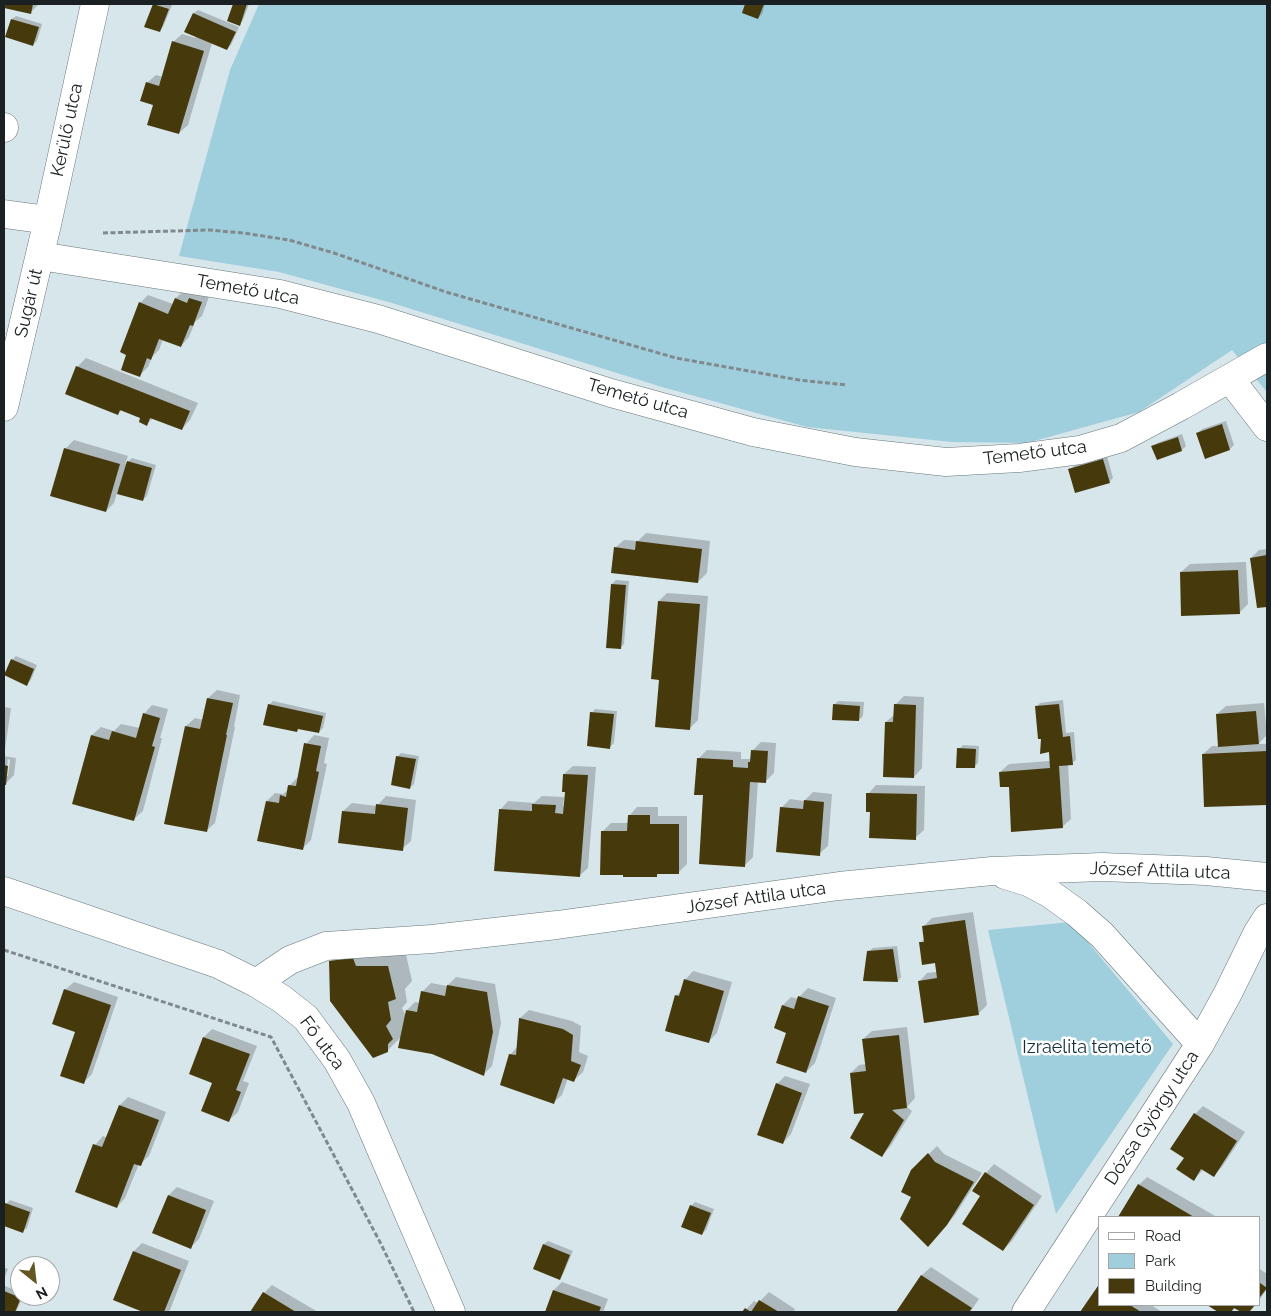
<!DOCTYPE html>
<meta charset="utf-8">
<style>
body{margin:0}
#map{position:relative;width:1271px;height:1316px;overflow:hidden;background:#d7e6ea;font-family:Raleway,sans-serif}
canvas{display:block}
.frame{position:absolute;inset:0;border:5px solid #1b2022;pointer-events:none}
.legend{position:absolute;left:1098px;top:1216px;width:162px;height:90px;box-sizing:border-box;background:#fff;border:1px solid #a4a6a7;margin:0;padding:6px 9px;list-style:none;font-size:15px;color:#1b2022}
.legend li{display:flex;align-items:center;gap:10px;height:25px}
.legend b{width:25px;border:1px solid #a4a6a7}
.north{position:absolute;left:10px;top:1256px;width:50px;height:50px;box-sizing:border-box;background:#fff;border:1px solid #a4a6a7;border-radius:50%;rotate:151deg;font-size:14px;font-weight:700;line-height:20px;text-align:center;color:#1b2022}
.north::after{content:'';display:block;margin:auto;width:18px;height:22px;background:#645622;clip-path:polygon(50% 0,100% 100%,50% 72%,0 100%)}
</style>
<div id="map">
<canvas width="1271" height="1316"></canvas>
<div class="frame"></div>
<ul class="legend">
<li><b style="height:6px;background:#fff"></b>Road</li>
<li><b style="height:14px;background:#9fcedc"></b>Park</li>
<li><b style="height:14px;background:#463a0d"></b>Building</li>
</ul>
<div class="north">N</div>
</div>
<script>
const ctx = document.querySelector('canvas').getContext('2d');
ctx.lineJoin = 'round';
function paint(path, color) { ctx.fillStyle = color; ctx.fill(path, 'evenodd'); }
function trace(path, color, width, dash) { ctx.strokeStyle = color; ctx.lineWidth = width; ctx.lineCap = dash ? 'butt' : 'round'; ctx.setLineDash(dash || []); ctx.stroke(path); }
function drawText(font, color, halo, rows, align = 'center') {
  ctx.font = font + ' Raleway,sans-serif'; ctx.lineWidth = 5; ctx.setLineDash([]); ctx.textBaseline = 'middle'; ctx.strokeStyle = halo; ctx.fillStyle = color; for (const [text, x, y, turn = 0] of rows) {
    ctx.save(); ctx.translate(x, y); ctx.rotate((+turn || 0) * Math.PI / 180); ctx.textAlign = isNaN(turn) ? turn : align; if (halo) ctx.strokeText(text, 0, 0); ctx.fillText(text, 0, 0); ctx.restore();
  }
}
const green = new Path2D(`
 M259 4H1267V392L1232 350 1139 412 1027 443 952 442 807 427 662 387 392 303 279 272 179 256 230 70Z
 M1071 922 1173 1044 1056 1214 988 930Z`);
const shadow = new Path2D(`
 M4 4H39L30 13 4 7Z
 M155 4H167L172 5 163 27 159 31 146 26Z
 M234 4H249L243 20 239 24 228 20Z
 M747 4H765L762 14 758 18 743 12Z
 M198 10 239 27 231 45 227 49 212 43 188 125 179 133 147 83 156 75 163 77 173 42 182 34 196 38 194 13Z
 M16 16 42 24 37 41 33 45 12 19Z
 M184 290 210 294 202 316 195 322 189 337 181 346 163 339 159 350 152 357 148 367 139 376 128 354 140 303 148 295 173 304 176 298Z
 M86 358 198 403 190 420 182 429 153 418 147 424 141 418 122 410 118 414 77 367Z
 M1226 421 1234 445 1230 449 1206 457 1198 433 1202 429Z
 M1182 434 1186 446 1182 450 1157 458 1153 446 1157 443Z
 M74 440 128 456 125 464 132 458 156 465 147 496 143 500 117 493 114 503 106 511 65 449Z
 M1107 456 1113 478 1109 482 1070 470 1074 466Z
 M646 533 710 541 707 573 698 582 615 548 624 540 638 541Z
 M1267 549V605L1258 607 1251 558 1259 550Z
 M1246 562 1248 604 1239 613 1181 572 1190 564Z
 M616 580 629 581 624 644 620 648 612 584Z
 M667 593 708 596 698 720 689 729 661 679 659 601Z
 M16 656 37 665 31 680 27 684 12 660Z
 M217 690 240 695 234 727H235L215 823 206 831 186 726 195 718 204 720 208 698Z
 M904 696 924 697 922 768 914 777 886 722 895 714V705Z
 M1063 700 1066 733 1074 732 1076 760 1072 763 1068 764 1071 819 1062 827 1010 786 1000 772 1009 764 1050 761V751L1042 737 1036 707 1040 703Z
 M273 701 326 713 323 728 319 732 299 728 269 705Z
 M838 701 864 702 863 716 859 720 834 705Z
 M1264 703 1267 735 1258 744H1267V803L1205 806 1203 754 1212 746H1219L1217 714 1226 706Z
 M152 705 168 709 160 738H162L143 811 134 819 92 735 101 727 114 731 121 724 140 728 144 714Z
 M4 707 11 708 4 756 16 758 14 775 5 784H4ZM8 759 10 760 8 776H6Z
 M595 709 617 711 614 743 610 747 592 713Z
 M314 735 329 738 324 763 327 764 311 840 302 849 267 801 275 793 283 794 289 789 290 785 298 777 306 744Z
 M761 742 776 743 774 773 765 782 758 781 753 857 744 866 704 794 698 759 707 750 741 752V759H752V751Z
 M963 745 979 746 978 763 974 767 959 749Z
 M401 753 419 756 414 784 410 788 397 757Z
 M573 766 596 767 588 868 579 876 500 810 508 801 534 803 542 796 564 797 563 806 565 807 567 791 564 774Z
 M876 785 925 786 924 830 915 838 871 811 868 794Z
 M813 792 832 794 828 846 819 854 781 808 790 799 804 801Z
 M386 796 416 800 411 841 402 849 343 811 352 803 377 806Z
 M637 807H658V816H687V864L679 872H660L656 876 624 873 602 832 611 823H629V816Z
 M973 912 987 1005 978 1014 919 982 927 973 937 972 936 962 920 943 925 938 923 927 932 918Z
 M347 945 405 950 412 981 405 989 407 1002 402 1008 406 1016 407 1010 415 1002 420 1003 422 992 431 983 447 986 456 977 495 984 501 1023 492 1066 484 1074 402 1036 387 1051 330 962Z
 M897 946 901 977 898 981 868 952 873 948Z
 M693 971 732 982 717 1033 708 1042 676 996 682 990 685 980Z
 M74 982 118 997 92 1074 84 1082 77 1031 65 990Z
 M808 988 836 998 815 1063 806 1072 788 1032 783 1005 791 997 799 999V997Z
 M529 1010 572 1021 581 1026 579 1052 588 1056 583 1072 574 1080 568 1078 562 1095 553 1103 510 1055 518 1046 520 1018Z
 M907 1027 915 1098 907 1107 912 1111 890 1147 882 1155 866 1111 851 1073 859 1065 866 1064 863 1039 872 1031Z
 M212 1029 257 1046 243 1081 249 1083 238 1112 229 1120 214 1082 204 1037Z
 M785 1076 810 1084 791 1134 783 1143 777 1084Z
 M128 1097 166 1112 149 1156 140 1164H139L125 1198 117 1207 95 1145 103 1136 107 1138 120 1105Z
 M1203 1106 1245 1132 1222 1167 1214 1175 1204 1169 1194 1179 1186 1157 1195 1114Z
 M937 1146 944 1154 982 1173 955 1215 928 1246 913 1196 912 1171Z
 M994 1164 1042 1196 1012 1241 1003 1250 982 1196 986 1173Z
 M1147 1177 1217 1217H1120L1139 1185Z
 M177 1187 214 1201 199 1239 191 1247 169 1195Z
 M10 1200 33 1208 27 1228 23 1231 4 1225V1210L6 1204Z
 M695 1202 714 1209 706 1230 702 1234 691 1206Z
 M548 1241 573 1251 563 1274 559 1278 535 1268 544 1244Z
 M142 1243 189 1261 170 1310 167 1312H147L115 1300 134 1251Z
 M4 1267 8 1269 4 1279Z
 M931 1267 979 1299 970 1312H897L922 1275Z
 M1260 1269 1267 1274V1289L1260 1299Z
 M562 1282 608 1299 603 1312H546L554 1290Z
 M272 1285 318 1312H252L264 1293Z
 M1100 1285V1305H1151L1162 1312H1081Z
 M5 1286 20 1292V1296H23L16 1312H4V1288Z
 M769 1292 795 1309 794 1312H744L754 1301 758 1303Z
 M1209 1305H1256L1249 1312H1243L1236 1307 1231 1312H1220Z`);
const building = new Path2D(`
 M4 4H33L31 14 4 8Z
 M153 4 169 9 160 32 144 27Z
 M233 4H247L240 26 227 21Z
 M745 4H764L758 19 742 13Z
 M193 13 236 32 227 50 184 32Z
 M11 19 39 27 33 46 5 37Z
 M172 41 204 51 179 134 147 125 153 105 140 101 146 82 159 86Z
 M175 298 187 303 189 298 202 302 193 326 190 325 181 347 159 339 151 360 147 358 140 377 121 370 126 355 120 352 139 302 168 314Z
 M76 366 190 411 182 430 150 418 147 426 139 422 140 418 120 410 118 415 65 394Z
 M1222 424 1230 450 1205 459 1196 433Z
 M1178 437 1182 451 1157 460 1151 446Z
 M64 448 120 464 106 512 50 496Z
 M1103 459 1110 483 1075 493 1068 469Z
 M127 461 152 468 143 501 117 494Z
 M636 541 702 549 698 583 611 573 614 547 635 550Z
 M1267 555V607L1257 608 1250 558Z
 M1238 570 1240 614 1181 616 1180 572Z
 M611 584 626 585 621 649 606 648Z
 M658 601 700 604 690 730 655 727 659 680 651 679Z
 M11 659 34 669 27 686 4 675Z
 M207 698 233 703 226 735H227L207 832 164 824 185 726 200 729Z
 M268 704 323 716 319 733 298 729 297 732 263 725Z
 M833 704 860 706 859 721 832 720Z
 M894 704 916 705 914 778 883 777 885 722H893Z
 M1059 704 1063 737 1070 736 1073 765 1059 766 1063 828 1011 832 1009 787H1000L999 772 1050 768 1049 752 1040 754 1041 739H1038L1035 706Z
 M1256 711 1259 744 1218 747 1216 714Z
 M590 712 614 714 610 749 587 746Z
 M143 713 160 718 152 746 155 747 134 821 72 804 91 735 109 740 112 731 136 738Z
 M304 743 321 746 316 771 319 772 303 850 257 841 266 801 279 803 280 795 286 797 288 785 296 786Z
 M957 748 976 749 975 768H956Z
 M751 750 768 751 766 783 750 782 745 867 699 864 703 795H694L697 758 733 760V767L748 768V762H750Z
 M1267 751V805L1204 807 1202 754Z
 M396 756 416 759 410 789 391 785Z
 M4 765 8 766 6 785H4Z
 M563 774 588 775 580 877 494 871 499 809 532 811V804L556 805 555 813 563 814 565 792H562Z
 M866 793 917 794 916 840 869 838 870 812H866Z
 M804 800 824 802 820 856 776 852 780 807 803 809Z
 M376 804 408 808 403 851 338 843 342 811 375 814Z
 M628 815H650V824H679V874H657V877H623V875H600L601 831H627Z
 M965 920 979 1015 924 1023 918 981 937 978 935 963 922 965 919 942H924L922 926Z
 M893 949 898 982 863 981 867 951Z
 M353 958 356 966H388L396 999 388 1002 391 1020 386 1026 393 1039 388 1044V1052L373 1058 330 1001 329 961Z
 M684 979 724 991 709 1043 665 1031 675 995 679 996Z
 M447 985 487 992 493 1032 484 1076 432 1054 398 1048 406 1010 417 1012 421 991 445 996Z
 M64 989 111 1005 84 1084 60 1076 75 1032 52 1024Z
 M798 996 829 1006 806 1073 776 1063 786 1033 774 1028 782 1005 794 1009Z
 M519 1018 563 1029 573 1035 571 1061 581 1065 574 1082 563 1078 554 1104 500 1085 509 1054 516 1055Z
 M899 1035 907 1108 892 1110 904 1120 882 1157 850 1138 864 1113 854 1114 850 1073 866 1071 862 1039Z
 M203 1037 250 1054 236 1090 241 1092 229 1122 201 1111 212 1083 189 1074Z
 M776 1083 802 1093 783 1144 757 1135Z
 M119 1105 159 1120 141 1166 134 1164 117 1208 75 1192 93 1144 102 1147Z
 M1194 1113 1237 1141 1214 1177 1201 1169 1194 1181 1176 1169 1184 1158 1170 1149Z
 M928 1153 935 1162 974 1182 947 1225 928 1247 900 1219 911 1197 901 1192 911 1170Z
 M985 1172 1034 1205 1003 1251 962 1224 980 1196 972 1191Z
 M1138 1184 1194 1217H1118Z
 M168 1195 206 1210 191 1249 152 1233Z
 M5 1203 30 1212 23 1233 4 1226V1206Z
 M690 1205 711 1213 702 1235 681 1227Z
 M543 1244 570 1255 560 1280 533 1269Z
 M133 1251 181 1270 164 1312H143L113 1300Z
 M921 1275 972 1308 969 1312H896Z
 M1100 1283V1305H1130L1141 1312H1080Z
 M1260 1283 1267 1288 1260 1297Z
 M553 1290 601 1307 599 1312H545Z
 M4 1291 21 1298 15 1312H4Z
 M263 1292 296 1312H250Z
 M759 1300 779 1312H742L745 1308 751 1312Z
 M1207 1305H1255L1249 1312H1241L1234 1308 1231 1312H1218Z`);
const path = new Path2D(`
 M103 233 209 230 243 233 289 240 334 253 446 292 676 358 799 380 847 385
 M4 950 271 1037 381 1244 414 1312`);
const minor = new Path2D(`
 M4 127V128
 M4 214 48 220
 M40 256 280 294 378 319 611 393 753 432 855 452 946 462 1019 458 1080 450 1121 438 1181 406 1267 357
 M1230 379 1267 427
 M4 407 48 220 95 4
 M1005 875 1028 882 1049 893 1077 913 1102 935 1200 1044
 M256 983 290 960 326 946 432 939 557 925 839 886 992 871 1102 867 1206 871 1267 877
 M1026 1312 1200 1044 1228 993 1258 932 1267 918`);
const tertiary = new Path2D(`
 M4 891 218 964 256 983 282 999 306 1018 337 1060 361 1103 451 1312`);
const streetNames = [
 ["Kerülő utca",67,130,-78],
 ["Temető utca",248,290,10],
 ["Sugár út",29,303,-77],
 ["Temető utca",638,399,16],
 ["Temető utca",1035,453,-7],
 ["József Attila utca",1160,871,2],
 ["József Attila utca",756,898,-8],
 ["Fő utca",322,1043,53],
 ["Dózsa György utca",1152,1118,-57]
];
const parkNames = [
 ["Izraelita temető",1087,1048]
];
paint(green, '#9fcedc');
paint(shadow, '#0003');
paint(building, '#463a0d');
trace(minor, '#68767a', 29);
trace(tertiary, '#68767a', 29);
trace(path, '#808a8d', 3, [5, 2.5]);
trace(minor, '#fff', 28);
trace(tertiary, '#fff', 28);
drawText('18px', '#1b2022', '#fff', streetNames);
drawText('18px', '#133038', '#fff', parkNames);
</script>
